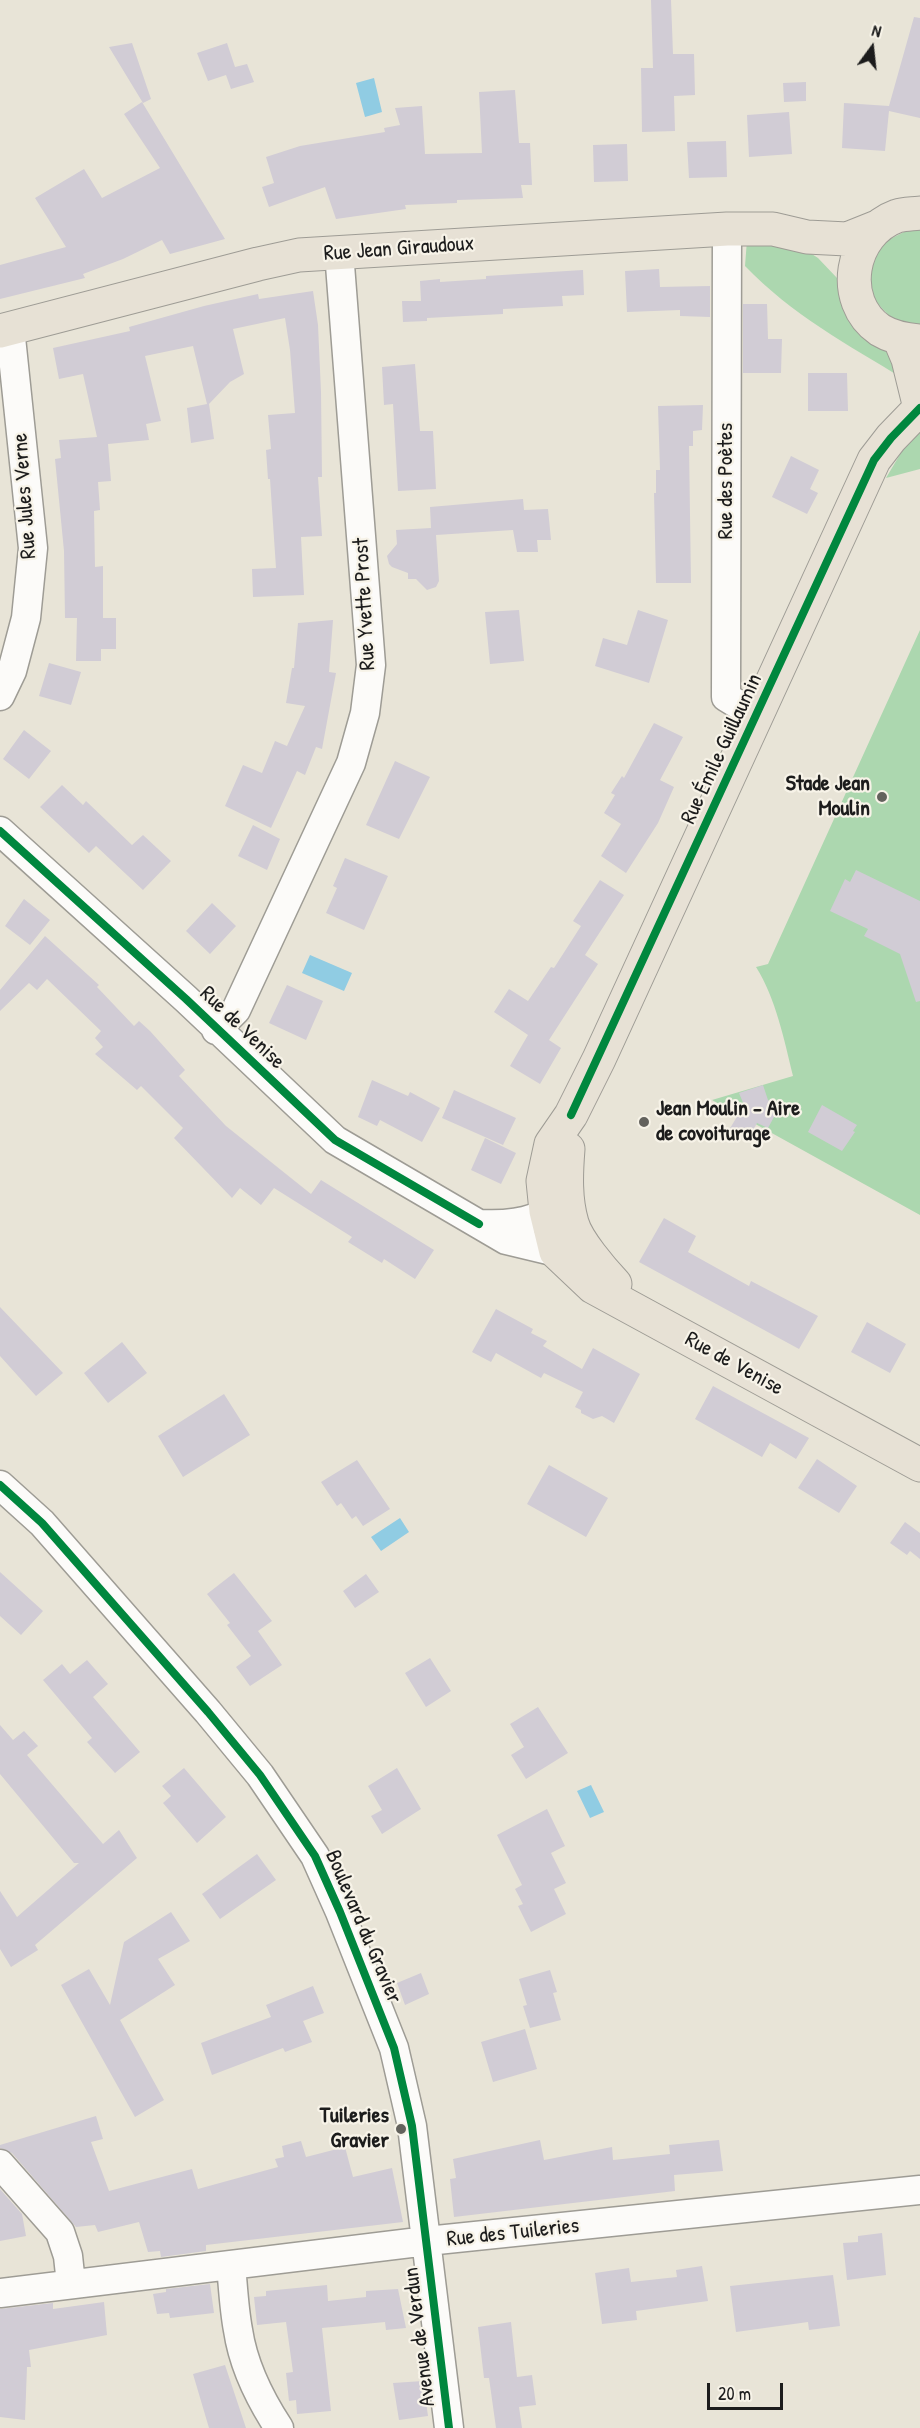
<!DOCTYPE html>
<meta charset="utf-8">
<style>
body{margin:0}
#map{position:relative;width:920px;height:2428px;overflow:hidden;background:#e8e4d7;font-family:"Patrick Hand",sans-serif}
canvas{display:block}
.north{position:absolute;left:842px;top:18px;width:60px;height:60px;-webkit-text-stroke:4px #f7f3e8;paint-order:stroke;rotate:15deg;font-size:16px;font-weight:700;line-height:24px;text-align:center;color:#1c1c1c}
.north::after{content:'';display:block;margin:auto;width:21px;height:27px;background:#1c1c1c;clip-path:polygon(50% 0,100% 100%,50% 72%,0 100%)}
.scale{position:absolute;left:707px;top:2383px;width:76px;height:27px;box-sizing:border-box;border:3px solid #1c1c1c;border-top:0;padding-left:8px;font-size:18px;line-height:21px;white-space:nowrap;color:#1c1c1c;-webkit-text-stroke:4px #f7f3e8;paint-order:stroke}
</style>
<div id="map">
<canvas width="920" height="2428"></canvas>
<div class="north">N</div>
<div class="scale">20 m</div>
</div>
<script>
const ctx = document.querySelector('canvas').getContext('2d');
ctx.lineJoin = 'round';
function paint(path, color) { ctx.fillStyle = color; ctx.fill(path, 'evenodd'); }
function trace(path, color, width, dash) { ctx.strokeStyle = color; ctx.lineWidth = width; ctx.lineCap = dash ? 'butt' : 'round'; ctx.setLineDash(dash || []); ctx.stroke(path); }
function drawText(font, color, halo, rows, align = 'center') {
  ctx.font = font + ' "Patrick Hand",sans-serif'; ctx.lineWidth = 4.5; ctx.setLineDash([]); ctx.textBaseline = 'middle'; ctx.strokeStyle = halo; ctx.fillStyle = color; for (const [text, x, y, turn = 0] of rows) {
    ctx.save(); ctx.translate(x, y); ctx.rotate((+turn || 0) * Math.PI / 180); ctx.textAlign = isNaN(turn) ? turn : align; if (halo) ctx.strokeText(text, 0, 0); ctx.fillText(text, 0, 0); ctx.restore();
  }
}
const green = new Path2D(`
 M912 228 920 230V327L896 323 874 300 869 269 884 242Z
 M747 240 798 245 818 258 837 278 846 304 892 356 904 379C848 345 791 314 745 266Z
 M920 432V469L886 478 902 451Z
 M920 630V1215L712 1100 793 1076C784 1039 776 999 756 967L768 964Z`);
const water = new Path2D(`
 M374 78 382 112 365 117 356 83Z
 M310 955 352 973 344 991 302 973Z
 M400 1518 409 1532 381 1551 371 1537Z
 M591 1785 604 1812 590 1818 577 1791Z`);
const building = new Path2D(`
 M651 0H671L673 54H694L695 95 674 96 675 131 642 132 641 68H653Z
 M914 17 920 18V118L889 111 885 151 842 148 844 103 889 106Z
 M132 43 151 99 143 103 109 47Z
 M227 43 235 67 247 64 254 82 231 89 226 75 208 81 197 53Z
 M806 82V101L784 102 783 83Z
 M515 90 519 143H530L532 185H521L523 198 457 200V203L405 205 406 209 336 219 325 187 269 207 262 187 274 183 266 157 300 146 385 132 384 128 400 125 395 108 422 106 425 154 482 153 479 92Z
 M142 102 225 239 170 254 162 240 123 259 83 274 85 278 0 299V265L66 247 35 198 84 169 102 198 160 168 124 114Z
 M789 112 792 154 749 157 747 115Z
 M726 141 727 177 689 178 687 142Z
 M627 144 628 181 594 182 593 145Z
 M659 269 660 287 710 286V317L680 316V310L627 312 625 271Z
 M583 270 584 295 562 296 563 306 503 309V314L427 318V321L403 322 402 301H421L420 281 440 279V282L486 279V276Z
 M313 291 318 325 321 392 322 477H318L322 536 301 537 304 595 253 597 252 569 276 568 270 479H268L266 450 271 449 268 415 295 413 290 350 285 318 233 329 244 374 230 382 209 404 214 439 191 443 187 408 207 404 193 346 145 356 161 421 146 424 149 440 108 444 111 481 98 482 100 510 94 511 95 567 103 566V618H116V649H101V661H76L77 618H65L64 551 55 459 61 458 59 440 97 437 83 374 59 379 53 348 130 331 129 327 204 306 258 294 259 299Z
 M743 304H767L768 339H782L781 373H743Z
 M415 364 420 431H433L436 489 398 491 393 404 384 405 382 367Z
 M808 373H847L848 411H808Z
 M703 405 702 430 693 431V446H689L691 583H656L654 493H656V470H660L658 406Z
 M791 456 819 470 810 489 818 493 807 514 772 497Z
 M523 499 524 510 548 509 551 540H537L538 552H517L513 530 436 535 439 581 436 587 427 590 416 579H408V573L392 567 389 564 387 556 397 544 396 530 431 528 430 507Z
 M519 610 524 661 490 664 485 612Z
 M638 610 668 620 649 683 595 666 603 638 627 645Z
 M333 620 329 672 336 673 322 749 316 747 305 775 297 771 271 828 225 806 243 765 262 773 275 741 287 746 305 706 286 703 292 668H294L298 623Z
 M49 663 81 672 71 705 39 696Z
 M654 723 683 737 660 780 674 787 658 823 626 873 601 856 621 824 604 813 615 795 611 793 622 776 624 778Z
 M24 730 51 751 29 779 3 759Z
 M395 761 430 777 399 839 366 825Z
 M62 785 83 805 86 801 132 845 143 835 171 861 143 890 96 846 89 853 40 807Z
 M253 825 280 839 267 870 238 856Z
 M345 858 388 876 364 930 326 913 337 888 333 886Z
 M856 870 920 901V1001L916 1002 900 954 864 936 868 929 830 911 845 879 850 882Z
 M600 880 624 895 585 955 598 964 549 1040 561 1048 540 1084 510 1066 528 1035 494 1012 509 989 528 1001 551 967 554 968 581 926 573 921Z
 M24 899 50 920 30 945 5 926Z
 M212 903 236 926 210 954 186 931Z
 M45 936 99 985 97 987 134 1026 139 1021 150 1031 185 1070 179 1076 226 1126 311 1194 321 1180 434 1250 415 1279 384 1259 382 1263 348 1242 352 1237 274 1188 261 1205 240 1188 232 1198 174 1138 183 1128 141 1086 137 1090 95 1054 103 1047 95 1038 101 1031 47 979 37 990 29 983 0 1011V990Z
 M287 985 323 1001 306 1040 269 1023Z
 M372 1080 408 1096 410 1092 440 1108 422 1142 380 1120 377 1126 358 1117Z
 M763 1085 768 1100 780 1106 768 1128 757 1123 748 1140 729 1130 744 1105 739 1093Z
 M454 1090 516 1118 503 1145 442 1118Z
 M822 1105 857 1125 853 1131 855 1132 842 1151 808 1132Z
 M485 1138 516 1153 501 1184 471 1170Z
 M664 1218 696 1236 688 1252 749 1286 751 1281 818 1316 799 1349 639 1262Z
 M0 1307 63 1373 36 1396 0 1356Z
 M496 1309 533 1329 531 1333 547 1341 543 1346 582 1369 593 1348 640 1374 614 1423 602 1416 593 1419 581 1413V1410L575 1407 583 1392 544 1373 541 1378 496 1353 491 1362 472 1352Z
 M867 1322 906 1344 890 1373 851 1352Z
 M122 1342 147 1373 108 1403 84 1373Z
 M713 1386 809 1438 796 1459 770 1443 762 1457 695 1419Z
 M224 1394 250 1435 183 1477 158 1436Z
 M817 1459 857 1486 839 1513 798 1488Z
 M357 1460 390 1509 363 1526 356 1516 352 1519 341 1503 337 1506 321 1482Z
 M549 1465 608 1498 586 1537 527 1504Z
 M905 1522 920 1533V1559L910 1551 907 1555 890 1543Z
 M0 1572 43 1611 21 1635 0 1616Z
 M234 1573 272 1621 258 1631 282 1665 250 1686 236 1667 251 1656 227 1625 230 1623 207 1594Z
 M366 1574 379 1592 355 1608 343 1591Z
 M430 1658 451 1691 426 1707 405 1673Z
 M87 1660 108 1684 93 1697 140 1752 115 1773 87 1742 92 1738 43 1680 62 1664 70 1674Z
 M538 1707 568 1753 526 1779 511 1755 524 1747 510 1724Z
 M0 1725 13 1740 24 1731 38 1746 27 1755 103 1844 119 1830 137 1858 35 1945 38 1950 11 1967 0 1949V1891L17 1917 79 1863H74L0 1774Z
 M184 1768 226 1817 197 1843 163 1803 171 1796 162 1786Z
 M397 1768 421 1809 382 1834 371 1816 382 1810 368 1786Z
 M547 1809 565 1846 551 1853 566 1883 554 1889 566 1914 531 1932 518 1906 523 1904 515 1889 522 1885 497 1835Z
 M257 1854 276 1880 220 1919 202 1894Z
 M171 1912 190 1941 158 1959 175 1985 120 2020 164 2100 135 2117 61 1985 89 1969 110 2005 124 1942Z
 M550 1970 557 1992 553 1993 561 2020 530 2028 523 2006 527 2005 519 1979Z
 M421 1973 429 1994 405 2005 397 1983Z
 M313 1986 324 2013 303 2021 312 2042 285 2052 283 2048 212 2075 201 2043 271 2017 266 2005Z
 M525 2029 537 2069 493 2082 481 2042Z
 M96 2116 103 2139 91 2142 109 2191 192 2169 198 2189 278 2167 275 2159 284 2157 282 2146 301 2141 306 2157 345 2147 353 2177 392 2168 403 2222 206 2245V2251L161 2257 160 2251 148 2252 139 2222 98 2232 95 2225 76 2227 12 2153 0 2148V2145Z
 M540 2140 544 2160 612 2147 613 2160 670 2154 669 2145 719 2140 723 2171 674 2175 675 2191 454 2217 450 2179 456 2178 453 2159Z
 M0 2189 22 2214 26 2236 0 2241Z
 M882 2233 886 2275 847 2280 843 2243 858 2242V2236Z
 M702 2266 708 2301 636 2311 637 2320 602 2324 595 2273 629 2268 631 2282 677 2277 676 2270Z
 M833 2275 840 2326 809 2330 808 2322 736 2332 730 2286Z
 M210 2284 214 2313 170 2318 169 2313 157 2314 153 2294 166 2292V2289Z
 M327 2285 328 2301 366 2297V2291L398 2289 406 2328 386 2330 385 2322 322 2328 331 2411 297 2414 296 2400 289 2401 286 2373 293 2372 286 2322 257 2325 254 2297 266 2296V2291Z
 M104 2302 107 2335 29 2350 31 2367H27L25 2420 0 2417V2309L53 2303V2309Z
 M511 2322 517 2377 532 2375 536 2405 519 2407 522 2428H496L489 2378H484L478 2327Z
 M225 2365 246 2428H209L193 2374Z
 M423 2381 428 2416 399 2420 393 2383Z`);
const minor = new Path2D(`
 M727 229 726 697 757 716
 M0 696 12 671 26 618 33 548 10 328
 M0 831 186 999 335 1140 506 1240 556 1252
 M216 1030 236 1010 351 763 365 713 371 665 339 252
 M481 1224C499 1225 533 1224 547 1210 551 1205 554 1198 557 1193
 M0 1485 42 1523 208 1712 260 1775 315 1856 340 1912 394 2048 412 2126 449 2428
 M0 2164 60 2232 68 2256 71 2284
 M231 2265C233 2286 234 2309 238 2330 243 2364 260 2399 279 2428
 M0 2293 427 2241 920 2190`);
const major = new Path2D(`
 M920 213C913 214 904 214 897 216 850 233 838 301 880 330 893 338 906 340 920 341
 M0 331 258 264 299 255 727 229H773L807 237 847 239 877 227
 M900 340 908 359 920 408
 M920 408 891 438 874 460 599 1059 571 1115 551 1144 543 1181 546 1211 556 1252 593 1287 920 1465
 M568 1149C566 1174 565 1199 572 1223 577 1241 602 1270 615 1284`);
const cycleway = new Path2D(`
 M0 831 186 999 335 1140 479 1224
 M571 1115 874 460 891 438 920 408
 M0 1485 42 1523 208 1712 260 1775 315 1856 340 1912 394 2048 412 2126 449 2428`);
const markers = [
 [882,797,6,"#63625d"],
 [644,1122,6,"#63625d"],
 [401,2129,6,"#63625d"]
];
const streetNames = [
 ["Rue Jean Giraudoux",399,249,-4],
 ["Rue des Poètes",726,481,-90],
 ["Rue Jules Verne",25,496,-94],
 ["Rue Yvette Prost",365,604,-93],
 ["Rue Émile Guillaumin",722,749,-65],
 ["Rue de Venise",242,1028,44],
 ["Rue de Venise",734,1364,29],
 ["Boulevard du Gravier",363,1927,67],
 ["Rue des Tuileries",513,2233,-6],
 ["Avenue de Verdun",420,2337,-97]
];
const poiNames = [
 ["Stade Jean",870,784],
 ["Moulin",870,809],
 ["Jean Moulin - Aire",656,1109,"left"],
 ["de covoiturage",656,1134,"left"],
 ["Tuileries",389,2116],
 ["Gravier",389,2141]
];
paint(green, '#acd7af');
paint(water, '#90cce3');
paint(building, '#d1ccd5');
trace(minor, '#9e9c95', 31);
trace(major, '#9e9c95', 35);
trace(minor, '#fcfbf9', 28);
trace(major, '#e7e1d5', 33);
trace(cycleway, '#00873e', 8);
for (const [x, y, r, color] of markers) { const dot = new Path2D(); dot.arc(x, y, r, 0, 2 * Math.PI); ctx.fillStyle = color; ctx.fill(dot); trace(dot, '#f7f3e8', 2); }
drawText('22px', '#1c1c1c', '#f7f3e8', streetNames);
drawText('bold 22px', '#1c1c1c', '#f7f3e8', poiNames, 'right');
</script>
